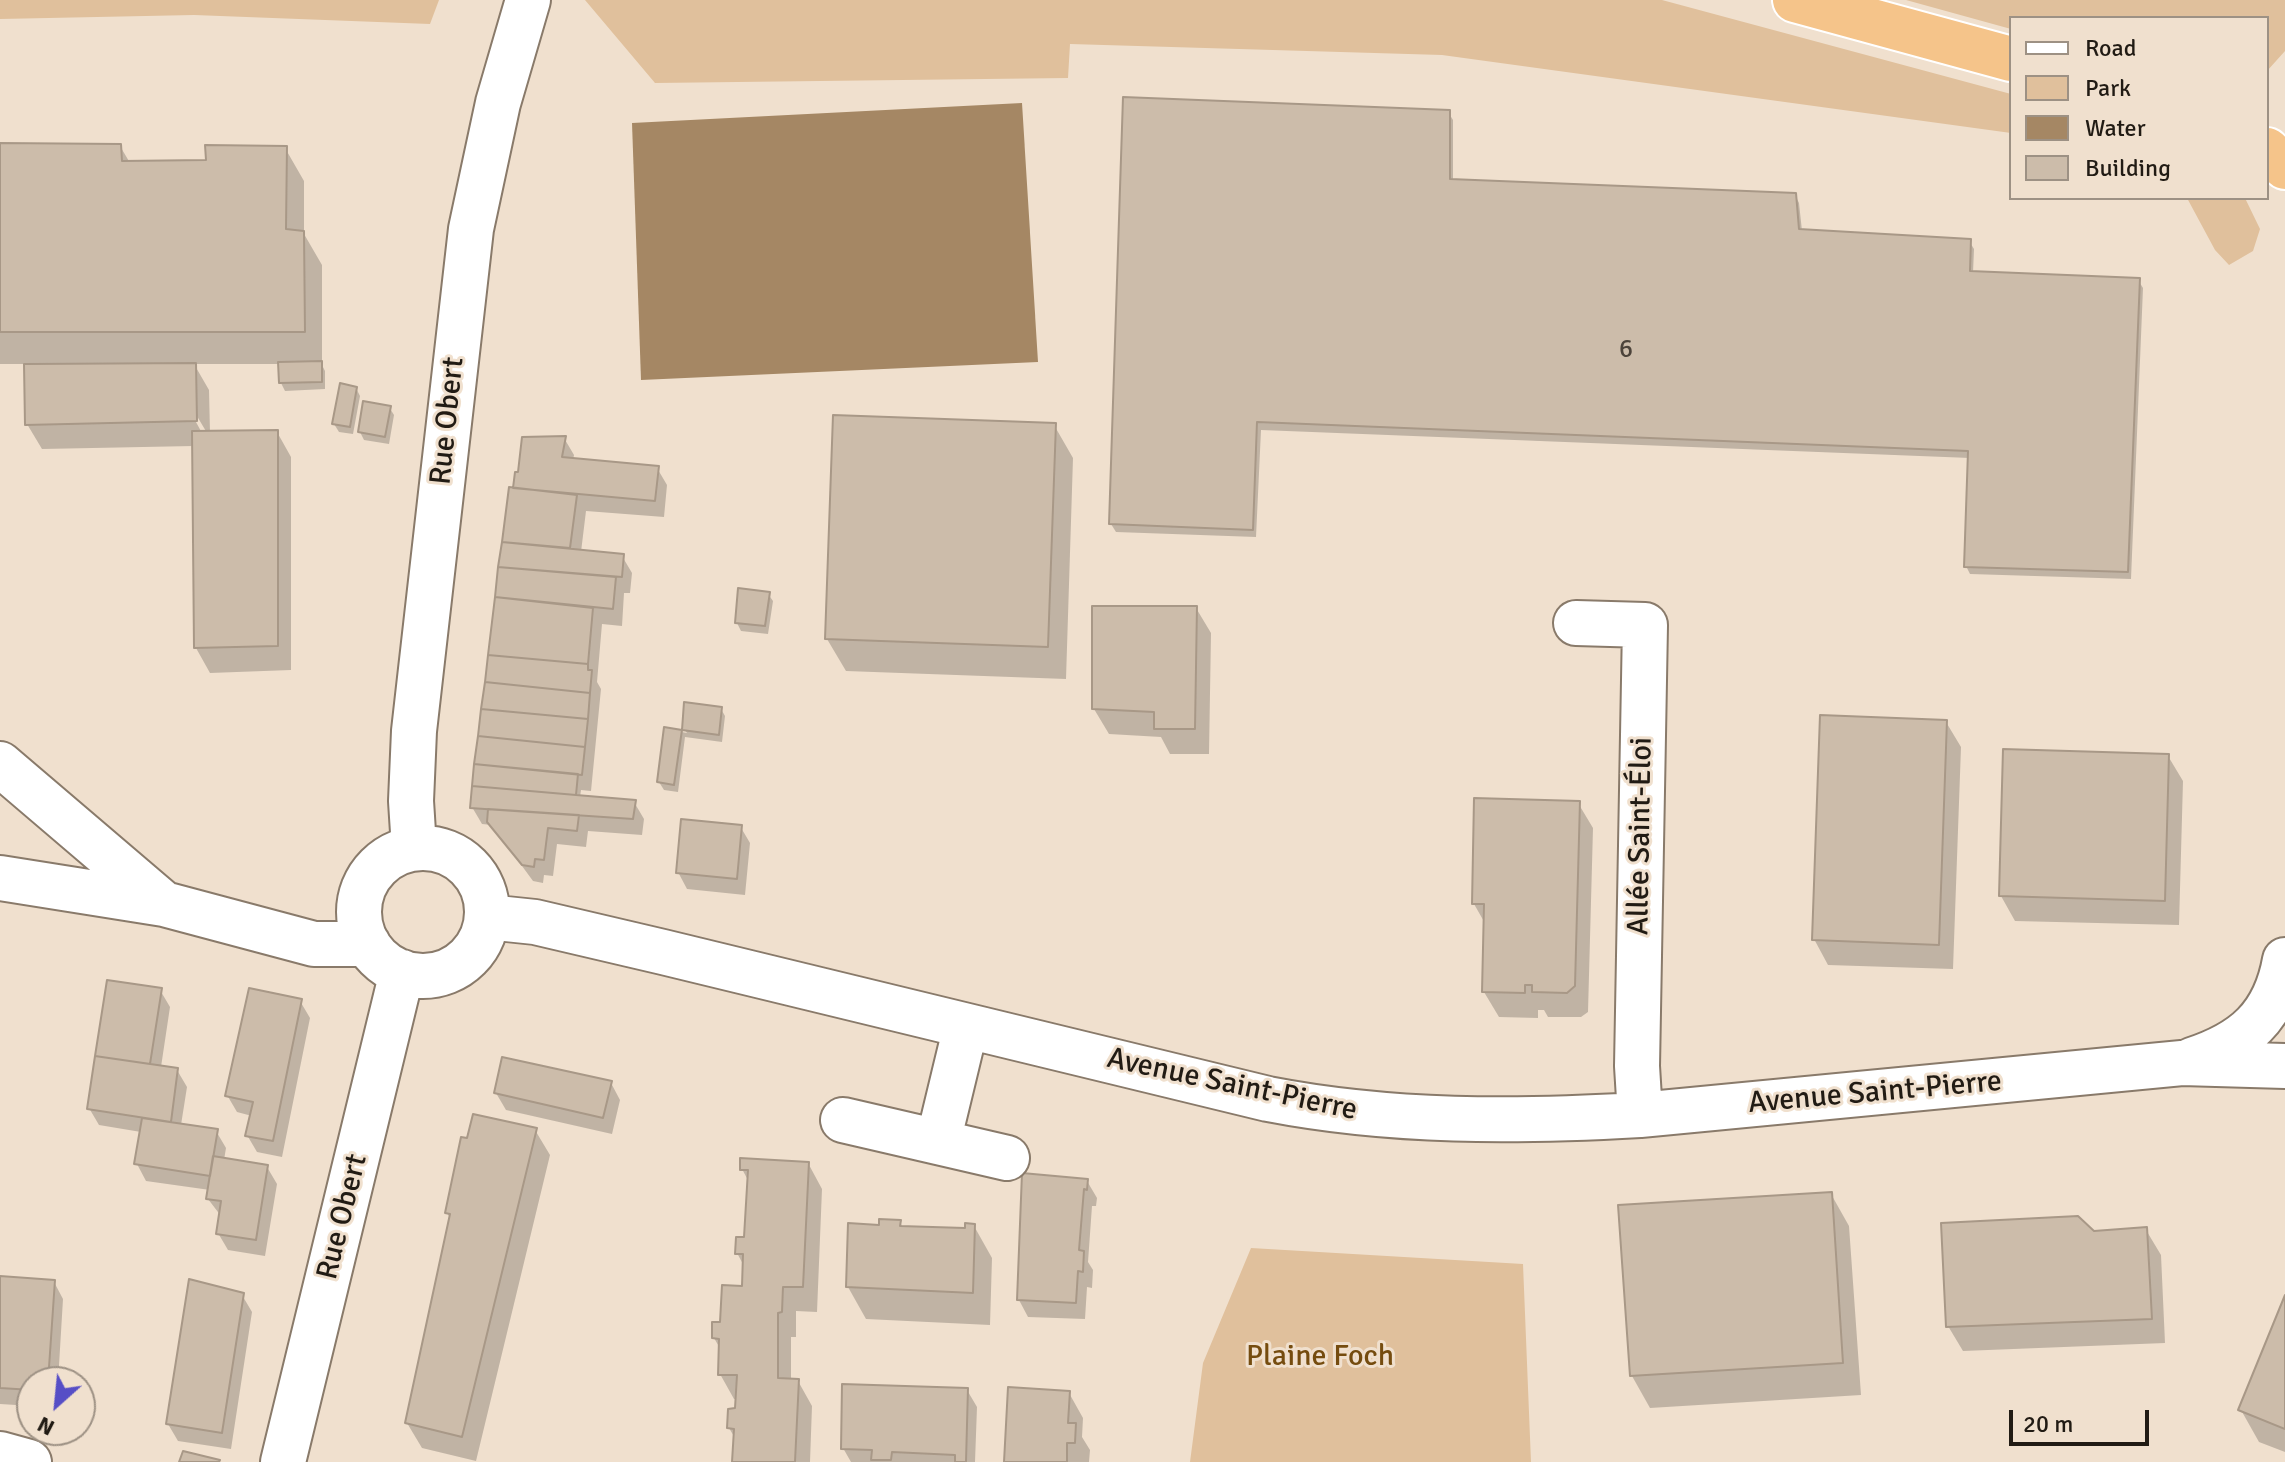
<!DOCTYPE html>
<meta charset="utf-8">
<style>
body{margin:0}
#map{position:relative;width:2285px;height:1462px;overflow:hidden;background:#f0e0ce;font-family:Signika,sans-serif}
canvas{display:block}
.legend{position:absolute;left:2009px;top:16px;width:260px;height:184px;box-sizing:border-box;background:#f0e0ce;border:2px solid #9d9184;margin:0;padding:10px 14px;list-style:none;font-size:24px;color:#211b14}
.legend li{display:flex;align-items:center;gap:16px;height:40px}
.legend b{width:40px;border:2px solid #9d9184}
.north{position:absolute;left:16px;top:1366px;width:80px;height:80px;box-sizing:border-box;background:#f0e0ce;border:2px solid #9d9184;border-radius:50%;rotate:207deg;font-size:22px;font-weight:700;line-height:32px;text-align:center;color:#211b14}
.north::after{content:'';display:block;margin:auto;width:28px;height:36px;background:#564ec6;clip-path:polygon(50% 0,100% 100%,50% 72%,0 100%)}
.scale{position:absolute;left:2009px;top:1410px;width:140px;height:36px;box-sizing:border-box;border:4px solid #211b14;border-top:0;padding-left:10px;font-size:24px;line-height:28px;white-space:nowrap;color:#211b14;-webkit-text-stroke:6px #f0e0ce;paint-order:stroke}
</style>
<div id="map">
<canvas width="2285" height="1462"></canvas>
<ul class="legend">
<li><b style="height:10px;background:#fff"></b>Road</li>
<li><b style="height:22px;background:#e0c09c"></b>Park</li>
<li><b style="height:22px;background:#a58764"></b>Water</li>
<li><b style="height:22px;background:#ccbcaa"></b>Building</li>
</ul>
<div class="north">N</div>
<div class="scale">20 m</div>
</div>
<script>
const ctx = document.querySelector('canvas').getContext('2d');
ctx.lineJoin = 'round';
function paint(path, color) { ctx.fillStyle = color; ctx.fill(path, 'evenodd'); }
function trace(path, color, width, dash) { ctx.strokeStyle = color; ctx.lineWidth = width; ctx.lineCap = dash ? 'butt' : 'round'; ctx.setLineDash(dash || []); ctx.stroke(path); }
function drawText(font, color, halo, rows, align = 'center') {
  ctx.font = font + ' Signika,sans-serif'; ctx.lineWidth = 6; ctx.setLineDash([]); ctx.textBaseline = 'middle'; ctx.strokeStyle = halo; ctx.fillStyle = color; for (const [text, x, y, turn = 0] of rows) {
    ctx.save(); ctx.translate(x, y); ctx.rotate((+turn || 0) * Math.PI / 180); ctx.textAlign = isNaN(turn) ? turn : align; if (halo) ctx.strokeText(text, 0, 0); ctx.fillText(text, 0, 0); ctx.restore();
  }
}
const green = new Path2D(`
 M0 0H439L430 24 194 15 0 19Z
 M585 0H1662L2011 94V133L1442 55 1070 44 1068 78 655 83Z
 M1906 0H2285V51L2267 71V18H2011V29Z
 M2187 198H2245L2260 229 2253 251 2229 265 2215 250Z
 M1251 1248 1523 1264 1531 1462H1190L1203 1363Z`);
const water = new Path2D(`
 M1022 103 1038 362 641 380 632 123Z`);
const shadow = new Path2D(`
 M1448 112 1453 120V182L1795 195 1799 203 1802 231 1969 241 1974 249 1973 273 2138 280 2143 288 2131 579 1970 574 1966 566 1970 458 1261 430 1256 537 1116 532 1111 524Z
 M0 145 120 146 130 163 208 162 285 148 304 181V234L322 265V365L325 371V389L285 391 281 383 280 364H194L209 390 210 433 277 432 291 457V670L210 673 196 648 194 446 42 449 27 424 26 364H0ZM194 411 207 433H202L191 413Z
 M356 388 360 396 353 434 339 432 334 424Z
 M389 407 394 415 389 444 364 440 360 432Z
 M1054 425 1073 458 1066 679 846 671 827 639Z
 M564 438 574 455 573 460 657 468 667 485 664 517 586 511 581 552 622 556 632 573 630 593H624L622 626 602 624 597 682 601 689 591 791 581 790 580 797 634 802 644 819 642 835 588 831 586 847 557 844 553 876 544 875 543 883 533 881 492 825 482 824 472 807 510 490H515Z
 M768 594 773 601 768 634 741 631 737 623Z
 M1196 608 1211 633 1209 754H1170L1161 737 1109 734 1094 709Z
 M721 709 725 716 722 742 685 737 678 792 664 790 659 782 666 729 687 733 684 729Z
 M1946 722 1961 747 1953 969 1828 965 1814 939Z
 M2168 756 2183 781 2179 925 2015 921 2001 896Z
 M1578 803 1593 828 1588 1012 1581 1017H1548L1544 1010H1538V1018L1499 1017 1484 992 1486 925 1474 904Z
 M740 826 750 843 745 895 687 889 678 872Z
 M160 990 170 1007 161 1067 177 1070 187 1087 181 1125 216 1131 226 1148 224 1160 267 1167 277 1184 265 1256 228 1250 218 1233 221 1216 208 1199 210 1190 146 1181 137 1164 141 1132 99 1125 89 1108Z
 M300 1001 310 1018 282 1157 257 1152 247 1135 252 1116 237 1112 227 1095Z
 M611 1083 620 1100 612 1134 506 1110 496 1093Z
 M535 1130 550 1155 476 1461 422 1448 407 1423 451 1219 447 1213Z
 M808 1163 822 1189 817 1312 796 1311V1337H791V1381H798L812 1406 810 1462H734L735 1438 729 1428 737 1410V1399H734L720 1374 721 1350 714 1338 743 1288 744 1266 737 1253 746 1240 749 1182 742 1169Z
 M1087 1181 1097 1198 1096 1206H1092L1088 1262 1093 1270 1092 1288 1087 1287 1085 1319 1028 1317 1019 1300Z
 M1831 1194 1849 1226 1861 1395 1650 1408 1632 1376Z
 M900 1222 903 1228 967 1230 974 1226 992 1258 990 1325 866 1319 848 1287Z
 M2146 1230 2161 1255 2165 1343 1963 1351 1948 1326 2093 1233Z
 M0 1278 54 1282 63 1299 58 1382H32V1406L0 1404Z
 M242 1295 252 1312 231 1449 178 1441 168 1424Z
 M2285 1301V1452L2259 1442 2241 1410Z
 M967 1390 977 1407 975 1462H851L843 1448Z
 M1069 1393 1083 1418 1082 1437 1090 1450 1089 1462H1006Z`);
const building = new Path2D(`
 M1123 97 1450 110V179L1796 193 1799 229 1971 239 1970 271 2140 278 2128 572 1964 567 1968 451 1257 422 1253 530 1109 524Z
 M0 143 121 144 122 161 206 160 205 145 287 146 286 229 304 231 305 332H0Z
 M322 361V382L279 383 278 362Z
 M196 363 197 421 25 425 24 364Z
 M340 383 357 387 350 427 332 424Z
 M363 401 391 406 385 437 358 432Z
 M833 415 1056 423 1048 647 825 639Z
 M278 430V646L194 648 192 431Z
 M566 436 562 457 659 466 655 501 513 488 515 472H518L522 437Z
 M509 487 577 495 570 548 502 542Z
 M502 542 624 554 622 577 498 567Z
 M498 567 616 577 613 609 495 597Z
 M738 588 770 592 765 626 735 623Z
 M495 597 593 608 588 664 488 655Z
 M1092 606H1197L1195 729H1154V712L1092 709Z
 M488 655 588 664V670H592L590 693 485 682Z
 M485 682 590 693 588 719 481 709Z
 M684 702 722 707 719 735 682 730Z
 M481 709 588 719 585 747 478 736Z
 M1820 715 1947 720 1939 945 1812 940Z
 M664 727 682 730 674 785 657 782Z
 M478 736 585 747 582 775 474 764Z
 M2003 749 2169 754 2165 901 1999 896Z
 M474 764 578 774 576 795 472 786Z
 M472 786 576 795 636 800 633 819 470 808Z
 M1474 798 1580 801 1575 986 1567 993 1532 992V985H1525V993L1482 992 1484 904H1472Z
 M488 809 579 815 577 831 548 828 544 860 535 859 534 867 522 865 487 822Z
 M681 819 742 825 737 879 676 873Z
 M107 980 162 988 150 1064 95 1056Z
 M249 988 302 999 273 1141 245 1136 253 1102 225 1096Z
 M95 1056 178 1068 171 1122 87 1109Z
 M502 1057 612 1081 603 1118 494 1093Z
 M473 1114 537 1128 462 1437 405 1423 450 1214 445 1213 461 1137 467 1138Z
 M142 1118 218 1129 210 1176 134 1164Z
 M213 1156 268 1165 256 1240 216 1234 221 1201 206 1199Z
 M740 1158 809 1162 803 1287H783L782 1312 778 1313V1378L799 1379 795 1462H732L734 1429 727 1428 728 1409 735 1408 737 1375H718L719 1339 712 1338V1322H720L722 1285 742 1286 743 1254H735L736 1237H744L748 1170H740Z
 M1022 1173 1088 1179 1087 1190 1084 1189 1079 1250 1084 1251 1083 1272 1078 1271 1076 1303 1017 1300Z
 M1832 1192 1843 1363 1630 1376 1618 1205Z
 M2078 1216 2094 1231 2147 1227 2152 1319 1946 1327 1941 1223Z
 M879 1219 901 1220 900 1226 965 1228V1223L975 1224 973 1293 846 1287 848 1223 879 1225Z
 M0 1276 55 1280 48 1382H32V1390L0 1388Z
 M189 1279 244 1293 222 1433 166 1424Z
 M2285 1295V1429L2238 1410Z
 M842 1384 968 1388 966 1462H955V1455L892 1452 891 1460H871L872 1450 841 1449Z
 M1008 1387 1070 1391 1068 1423H1076L1075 1443H1067V1462H1004Z
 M183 1451 220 1460 219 1462H179Z`);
const minor = new Path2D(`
 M1576 623 1645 625 1637 1066 1640 1115
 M0 764 164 904
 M414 848 411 801 414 731 471 229 498 103 528 0
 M359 912a64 64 0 1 1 128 0a64 64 0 1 1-128 0Z
 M0 878 164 904 314 944H368
 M487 917 535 922 663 952 1268 1099C1392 1123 1516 1122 1640 1115L2182 1063 2285 1066
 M2192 1060C2244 1043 2275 1017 2285 960
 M843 1120 1007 1158
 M938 1142 966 1026
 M0 1454 29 1462
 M283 1462 402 972`);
const highway = new Path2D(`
 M1795 0 2011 59
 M2267 150 2285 167`);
const numberNames = [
 ["6",1626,350]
];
const streetNames = [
 ["Rue Obert",448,421,-84],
 ["Allée Saint-Éloi",1641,836,-89],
 ["Avenue Saint-Pierre",1232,1085,12],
 ["Avenue Saint-Pierre",1875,1093,-5],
 ["Rue Obert",343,1217,-76]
];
const parkNames = [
 ["Plaine Foch",1320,1357]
];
paint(green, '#e0c09c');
paint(water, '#a58764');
paint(shadow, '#0003');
paint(building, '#ccbcaa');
trace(building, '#a89887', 2);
trace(minor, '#897a6a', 48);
trace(highway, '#fff', 48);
trace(minor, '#fff', 44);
trace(highway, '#f5c48a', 44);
drawText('26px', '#4c433a', null, numberNames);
drawText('30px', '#211b14', '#f0e0ce', streetNames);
drawText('30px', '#754c0f', '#f0e0ce', parkNames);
</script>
